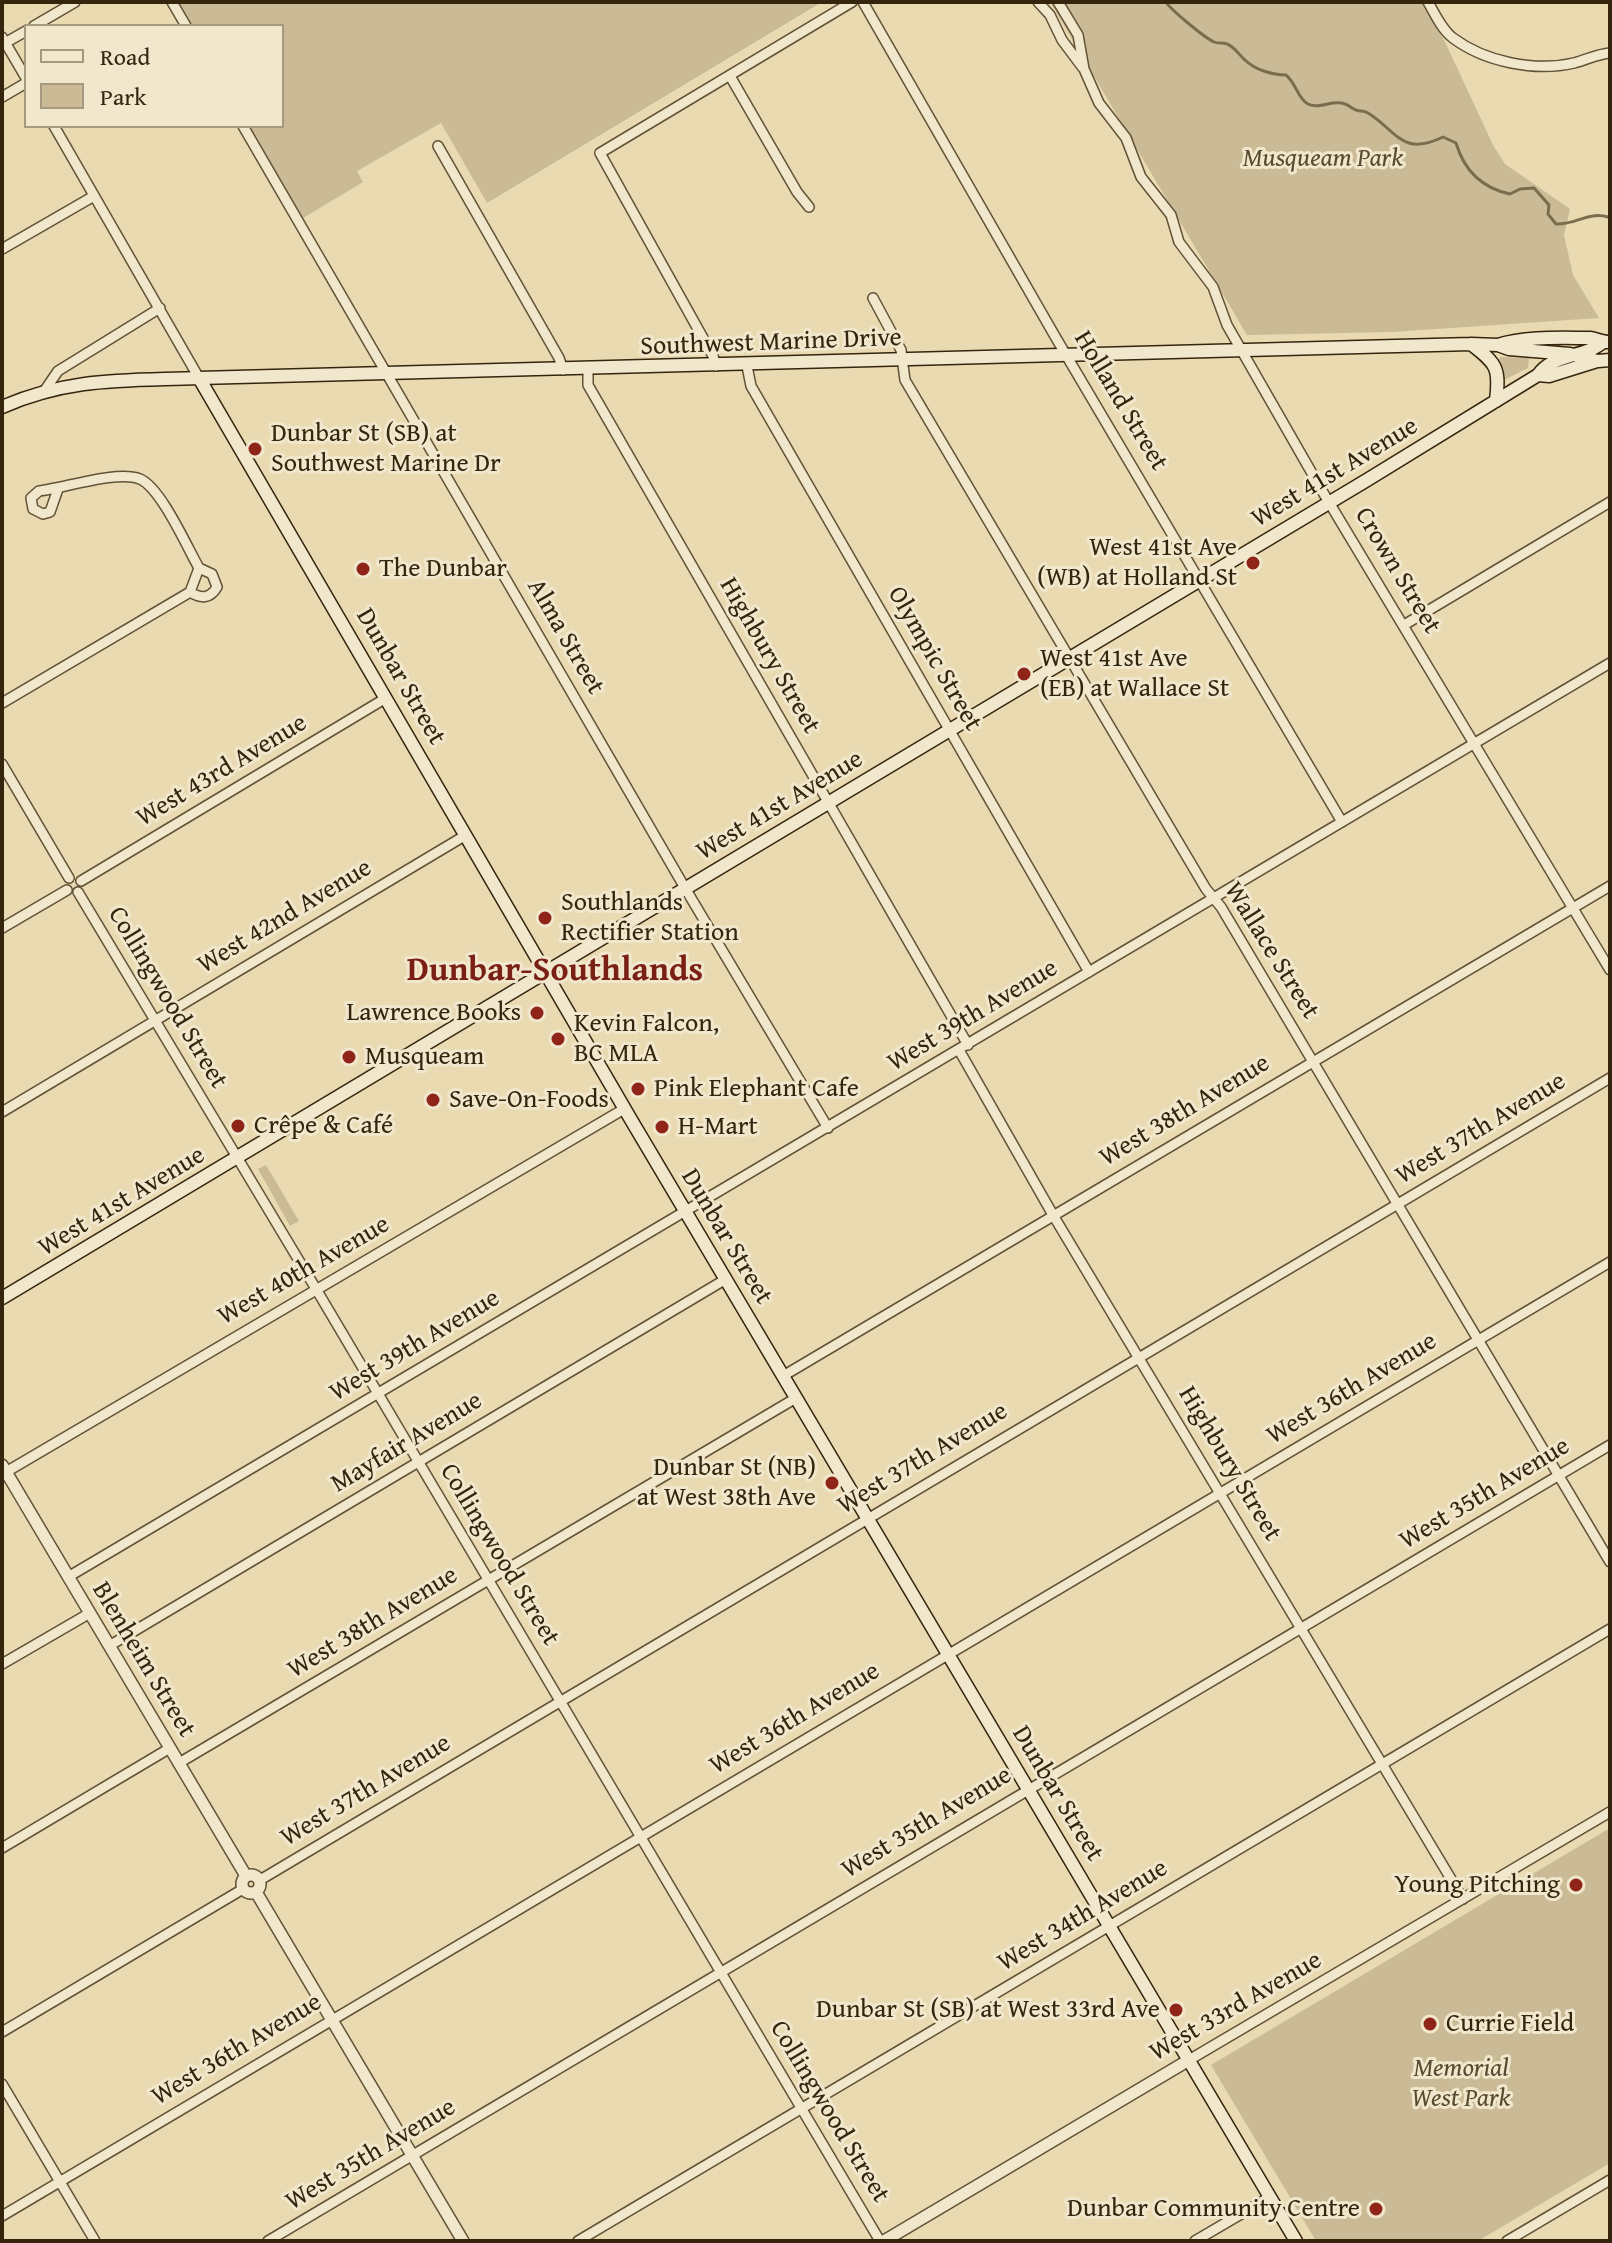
<!DOCTYPE html>
<meta charset="utf-8">
<style>
body{margin:0}
#map{position:relative;width:1612px;height:2243px;overflow:hidden;background:#e9dab2;font-family:"Gentium Book Plus",serif}
canvas{display:block}
.frame{position:absolute;inset:0;border:4px solid #35250d;pointer-events:none}
.legend{position:absolute;left:24px;top:24px;width:260px;height:104px;box-sizing:border-box;background:#f1e7cd;border:2px solid #a69980;margin:0;padding:10px 14px;list-style:none;font-size:24px;color:#35250d}
.legend li{display:flex;align-items:center;gap:16px;height:40px}
.legend b{width:40px;border:2px solid #a69980}
</style>
<div id="map">
<canvas width="1612" height="2243"></canvas>
<div class="frame"></div>
<ul class="legend">
<li><b style="height:10px;background:#f1e7cd"></b>Road</li>
<li><b style="height:22px;background:#cabb96"></b>Park</li>
</ul>
</div>
<script>
const ctx = document.querySelector('canvas').getContext('2d');
ctx.lineJoin = 'round';
function paint(path, color) { ctx.fillStyle = color; ctx.fill(path, 'evenodd'); }
function trace(path, color, width, dash) { ctx.strokeStyle = color; ctx.lineWidth = width; ctx.lineCap = dash ? 'butt' : 'round'; ctx.setLineDash(dash || []); ctx.stroke(path); }
function drawText(font, color, halo, rows, align = 'center') {
  ctx.font = font + ' "Gentium Book Plus",serif'; ctx.lineWidth = 6; ctx.setLineDash([]); ctx.textBaseline = 'middle'; ctx.strokeStyle = halo; ctx.fillStyle = color; for (const [text, x, y, turn = 0] of rows) {
    ctx.save(); ctx.translate(x, y); ctx.rotate((+turn || 0) * Math.PI / 180); ctx.textAlign = isNaN(turn) ? turn : align; if (halo) ctx.strokeText(text, 0, 0); ctx.fillText(text, 0, 0); ctx.restore();
  }
}
const green = new Path2D(`
 M178 2H822L487 203 441 123 357 171 363 182 303 218 249 126H282V26H192Z
 M1050 2H1423L1446 44 1493 145 1505 164 1570 209 1564 235 1573 275 1599 318 1392 332 1247 335Z
 M1500 357 1529 358 1528 368 1504 380V371L1499 360Z
 M266 1165 299 1221 290 1226 258 1169Z
 M1610 1828V2163L1478 2241H1316L1211 2065Z`);
const stream = new Path2D(`
 M1166 2C1171 10 1205 38 1214 42 1218 44 1223 42 1227 44 1235 47 1239 55 1245 60 1255 70 1273 75 1286 75 1296 83 1298 99 1308 104 1320 110 1332 99 1345 104 1349 105 1352 109 1356 110 1361 112 1363 110 1368 113 1397 131 1402 157 1443 137L1456 143C1464 170 1482 188 1510 194L1520 189 1534 188 1549 205 1548 214 1556 224C1576 225 1588 211 1608 217`);
const minor = new Path2D(`
 M172 2 186 26
 M863 2 1056 338 1342 822
 M1038 2 1050 15 1062 40 1083 68
 M1058 2 1078 35 1084 69 1099 103 1126 138 1141 177 1171 215 1179 242 1213 287 1227 325 1321 489 1610 970
 M1428 2C1435 14 1442 30 1453 38 1485 62 1535 72 1574 63 1586 60 1597 54 1610 53
 M34 26 75 2
 M2 37 26 78
 M5 43 26 31
 M730 76 797 192 809 207
 M2 97 26 83
 M54 126 199 378
 M243 126 685 888 828 1128
 M438 146 559 358 563 370
 M2 249 94 196
 M873 298 901 350 905 380 1206 889 1221 907 1610 1562
 M716 366 713 356 600 153 852 2
 M747 366 751 386 1089 972
 M588 370V385L968 1045
 M45 390 58 371 160 308
 M190 592C201 599 210 599 217 587L212 574 199 568
 M1404 625 1610 502
 M2 703 190 592 199 568C187 547 161 488 140 479 117 470 65 488 39 491L31 498 33 509 43 514 50 512 58 489
 M2 764 69 878
 M81 881 386 698
 M78 892 322 1299 880 2241
 M2 928 67 890
 M959 1050 1053 1215 1463 1899
 M2 1112 466 835
 M783 1376 1610 886
 M6 1472 624 1109
 M68 1577 1610 663
 M109 1646 726 1279
 M2 1664 90 1613
 M179 1763 796 1398
 M2 1848 170 1748
 M260 1880 1610 1078
 M2 2032 243 1889
 M1189 2060 1610 1812
 M2 2084 95 2241
 M2 2216 1610 1262
 M268 2241 1610 1445
 M578 2241 1610 1629
 M1195 2241 1270 2197
 M1507 2241 1610 2180`);
const tertiary = new Path2D(`
 M2 1465 246 1876
 M242 1884a9 9 0 1 1 18 0a9 9 0 1 1-18 0Z
 M256 1892 463 2241
 M884 2241 1189 2060`);
const secondary = new Path2D(`
 M1471 344C1497 364 1500 368 1496 401
 M1498 345C1526 336 1561 338 1590 338 1597 339 1602 342 1609 342
 M1538 375 1549 376 1597 361
 M199 378 630 1118 1296 2241
 M2 407C71 377 125 381 199 378L1471 344 1498 345 1509 349 1570 354 1598 361 1610 360
 M2 1298 1367 480 1538 375C1553 353 1585 358 1603 342`);
const markers = [
 [255,449,8,"#8f2418"],
 [1253,563,8,"#8f2418"],
 [363,569,8,"#8f2418"],
 [1024,674,8,"#8f2418"],
 [545,918,8,"#8f2418"],
 [537,1013,8,"#8f2418"],
 [558,1039,8,"#8f2418"],
 [349,1057,8,"#8f2418"],
 [638,1089,8,"#8f2418"],
 [433,1100,8,"#8f2418"],
 [238,1126,8,"#8f2418"],
 [662,1127,8,"#8f2418"],
 [832,1483,8,"#8f2418"],
 [1576,1885,8,"#8f2418"],
 [1176,2010,8,"#8f2418"],
 [1430,2024,8,"#8f2418"],
 [1376,2209,8,"#8f2418"]
];
const parkNames = [
 ["Musqueam Park",1323,159],
 ["Memorial",1461,2069],
 ["West Park",1461,2099]
];
const streetNames = [
 ["Southwest Marine Drive",771,343,-2],
 ["Holland Street",1120,401,59],
 ["West 41st Avenue",1335,473,-31],
 ["Crown Street",1397,571,59],
 ["Alma Street",565,637,60],
 ["Highbury Street",769,656,60],
 ["Olympic Street",934,659,60],
 ["Dunbar Street",400,677,60],
 ["West 43rd Avenue",222,771,-31],
 ["West 41st Avenue",780,806,-31],
 ["West 42nd Avenue",285,917,-31],
 ["Wallace Street",1271,951,58],
 ["Collingwood Street",167,998,59],
 ["West 39th Avenue",973,1016,-31],
 ["West 38th Avenue",1185,1111,-31],
 ["West 37th Avenue",1481,1129,-31],
 ["West 41st Avenue",122,1202,-31],
 ["Dunbar Street",726,1237,59],
 ["West 40th Avenue",304,1271,-30],
 ["West 39th Avenue",415,1346,-31],
 ["West 36th Avenue",1352,1389,-31],
 ["Mayfair Avenue",407,1443,-31],
 ["West 37th Avenue",923,1459,-31],
 ["Highbury Street",1229,1464,59],
 ["West 35th Avenue",1485,1494,-31],
 ["Collingwood Street",499,1555,59],
 ["West 38th Avenue",373,1623,-31],
 ["Blenheim Street",143,1660,59],
 ["West 36th Avenue",795,1719,-31],
 ["West 37th Avenue",366,1791,-31],
 ["Dunbar Street",1057,1794,59],
 ["West 35th Avenue",927,1823,-31],
 ["West 34th Avenue",1083,1916,-31],
 ["West 33rd Avenue",1236,2007,-30],
 ["West 36th Avenue",237,2050,-31],
 ["Collingwood Street",829,2112,59],
 ["West 35th Avenue",371,2155,-31]
];
const poiNames = [
 ["Dunbar St (SB) at",271,434],
 ["Southwest Marine Dr",271,464],
 ["West 41st Ave",1237,548,"right"],
 ["(WB) at Holland St",1237,578,"right"],
 ["The Dunbar",379,569],
 ["West 41st Ave",1040,659],
 ["(EB) at Wallace St",1040,689],
 ["Southlands",561,903],
 ["Rectifier Station",561,933],
 ["Lawrence Books",521,1013,"right"],
 ["Kevin Falcon,",574,1024],
 ["BC MLA",574,1054],
 ["Musqueam",365,1057],
 ["Pink Elephant Cafe",654,1089],
 ["Save-On-Foods",449,1100],
 ["Crêpe & Café",254,1126],
 ["H-Mart",678,1127],
 ["Dunbar St (NB)",816,1468,"right"],
 ["at West 38th Ave",816,1498,"right"],
 ["Young Pitching",1560,1885,"right"],
 ["Dunbar St (SB) at West 33rd Ave",1160,2010,"right"],
 ["Currie Field",1446,2024],
 ["Dunbar Community Centre",1360,2209,"right"]
];
const districtNames = [
 ["Dunbar-Southlands",555,971]
];
paint(green, '#cabb96');
trace(stream, '#7c6c4e', 3);
trace(minor, '#625236', 12);
trace(tertiary, '#625236', 14);
trace(secondary, '#35250d', 15);
trace(minor, '#f1e7cd', 9);
trace(tertiary, '#f1e7cd', 11);
trace(secondary, '#f1e7cd', 12);
for (const [x, y, r, color] of markers) { const dot = new Path2D(); dot.arc(x, y, r, 0, 2 * Math.PI); ctx.fillStyle = color; ctx.fill(dot); trace(dot, '#f1e7cd', 3); }
drawText('italic 26px', '#5a4a2f', '#f1e7cd', parkNames);
drawText('26px', '#35250d', '#f1e7cd', streetNames);
drawText('26px', '#35250d', '#f1e7cd', poiNames, 'left');
drawText('bold 34px', '#7a1f14', '#f1e7cd', districtNames);
</script>
